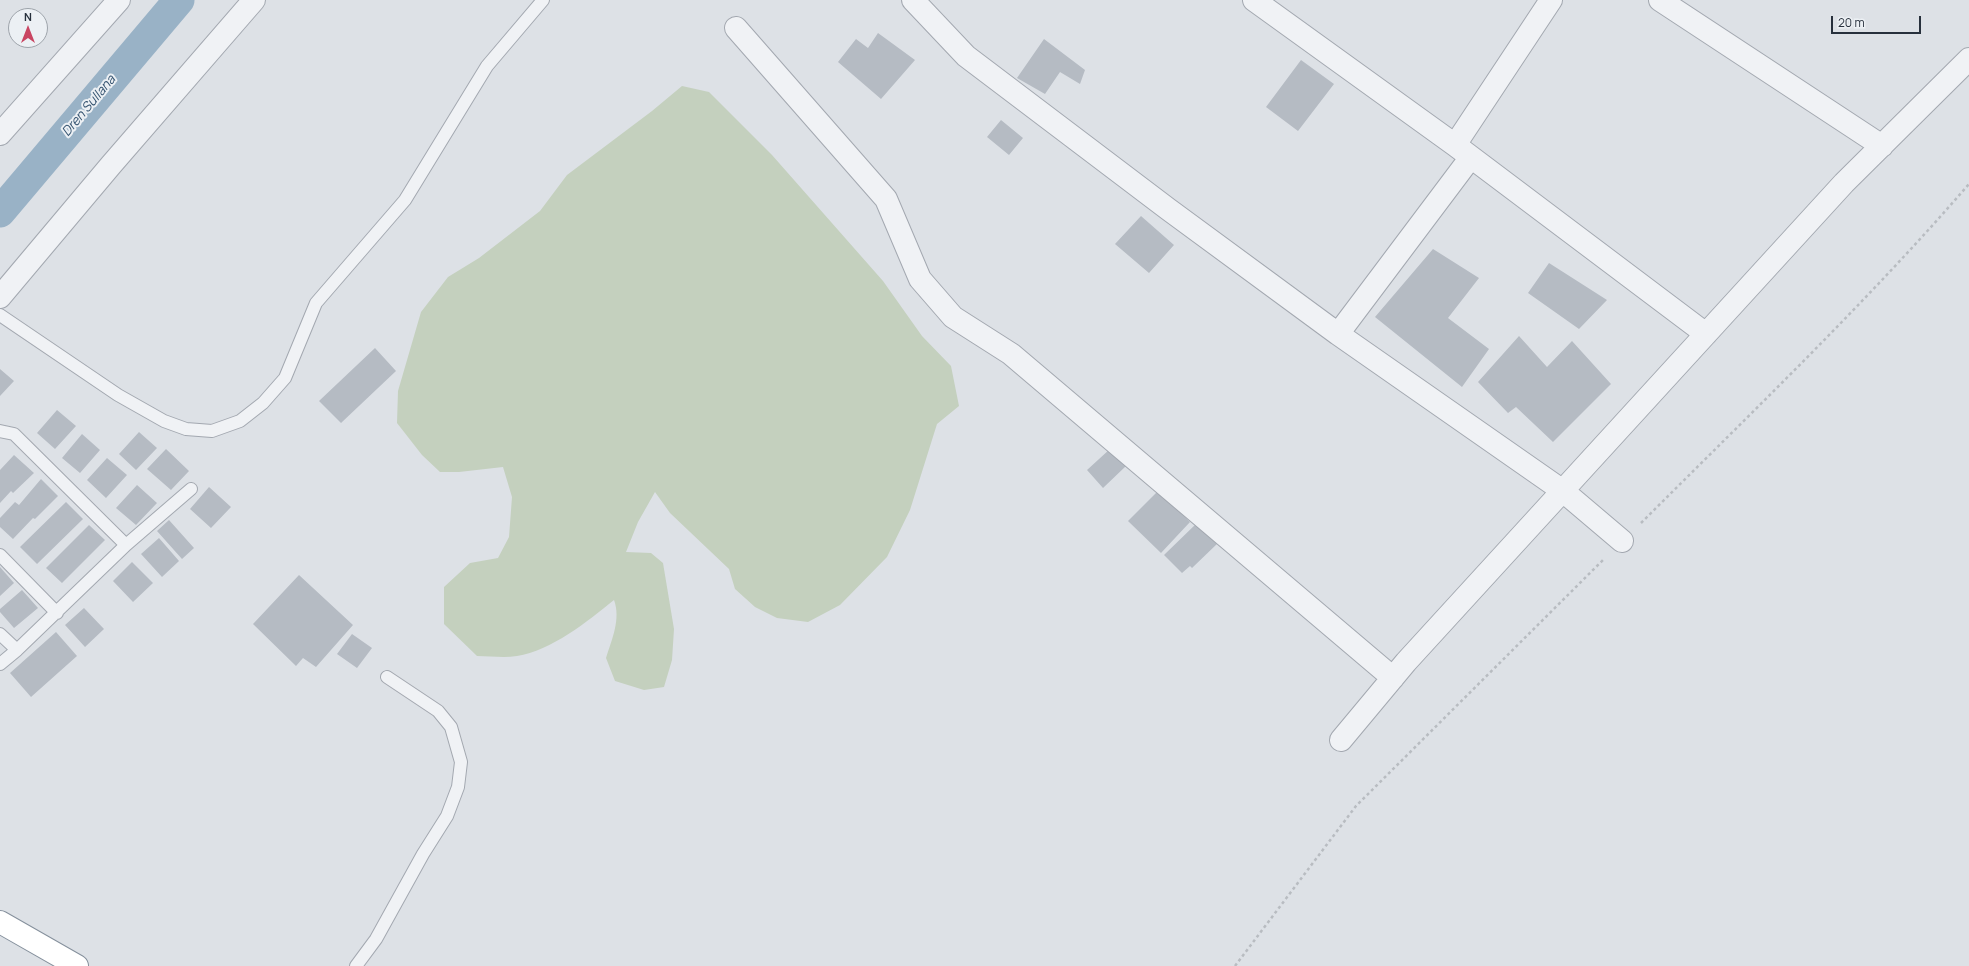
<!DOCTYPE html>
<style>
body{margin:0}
#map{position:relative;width:1969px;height:966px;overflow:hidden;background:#dde1e6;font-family:Manrope,sans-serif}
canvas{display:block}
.north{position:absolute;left:8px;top:8px;width:40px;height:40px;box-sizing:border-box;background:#ecf0f4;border:1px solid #9da3aa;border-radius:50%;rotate:0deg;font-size:11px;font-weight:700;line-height:16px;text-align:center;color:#27303c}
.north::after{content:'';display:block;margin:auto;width:14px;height:18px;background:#c94562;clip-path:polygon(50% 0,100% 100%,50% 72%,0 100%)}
.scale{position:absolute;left:1831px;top:16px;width:90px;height:18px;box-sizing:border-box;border:2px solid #27303c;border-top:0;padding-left:5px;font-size:12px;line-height:14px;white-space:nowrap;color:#27303c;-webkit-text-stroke:3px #ecf0f4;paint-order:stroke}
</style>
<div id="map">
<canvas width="1969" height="966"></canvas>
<div class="north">N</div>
<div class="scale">20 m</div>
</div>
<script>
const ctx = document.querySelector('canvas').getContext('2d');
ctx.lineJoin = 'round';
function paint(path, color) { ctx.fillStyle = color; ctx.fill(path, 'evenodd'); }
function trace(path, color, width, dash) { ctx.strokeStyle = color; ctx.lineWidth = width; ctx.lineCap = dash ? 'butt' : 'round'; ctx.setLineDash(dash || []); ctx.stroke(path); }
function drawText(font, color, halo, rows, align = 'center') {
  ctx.font = font + ' Manrope,sans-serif'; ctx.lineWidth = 4; ctx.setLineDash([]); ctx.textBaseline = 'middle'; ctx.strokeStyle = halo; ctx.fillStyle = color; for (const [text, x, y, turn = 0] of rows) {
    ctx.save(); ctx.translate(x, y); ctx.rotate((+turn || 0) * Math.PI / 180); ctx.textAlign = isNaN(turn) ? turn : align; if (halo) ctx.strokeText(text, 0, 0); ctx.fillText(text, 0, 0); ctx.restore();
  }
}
const green = new Path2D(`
 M682 86 709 92 772 155 883 281 922 336 951 366 959 406 937 424 910 510 887 557 840 605 808 622 777 618 755 607 735 589 729 569 670 513 655 492 638 522 626 552 651 553 663 563 674 629 672 660 664 687 644 690 615 681 606 658C612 639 621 619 614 600 588 621 551 651 517 656 504 658 490 656 477 656L444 624V587L470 563 498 558 509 537 512 497 503 467 459 472H440L422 455 397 423 398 391 421 312 448 277 479 258 540 211 567 175 652 111Z`);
const canal = new Path2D(`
 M0 212 179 0`);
const building = new Path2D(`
 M878 33 915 60 881 99 838 62 856 39 868 48Z
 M1044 39 1085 70 1080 84 1060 72 1045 94 1017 78Z
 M1301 60 1334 84 1298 131 1266 107Z
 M1001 120 1023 138 1009 155 987 137Z
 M1141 216 1174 245 1149 273 1115 244Z
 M1433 249 1479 278 1448 318 1489 349 1462 387 1375 317Z
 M1549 263 1607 300 1579 329 1528 293Z
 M1519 336 1547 367 1572 341 1611 384 1553 442 1516 407 1508 413 1478 382Z
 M375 348 396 371 341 423 319 401Z
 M0 369 14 381 0 396Z
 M57 410 76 426 55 449 37 433Z
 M139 432 157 448 136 470 119 454Z
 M82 434 100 450 80 473 62 458Z
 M166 449 189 471 171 490 147 469Z
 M1110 449 1126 466 1103 488 1087 470Z
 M14 455 34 473 13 493 11 491 0 503V470Z
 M107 458 127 475 106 498 87 480Z
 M41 479 58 496 35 519 33 518 13 539 0 527V518L15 502 19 505Z
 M137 485 157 503 136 525 116 508Z
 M209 487 231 507 211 528 190 509Z
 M1158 491 1190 522 1161 553 1128 521Z
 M66 502 83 519 37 564 20 547Z
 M169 520 194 548 182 559 157 531Z
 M1198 522 1218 543 1192 568 1190 566 1182 573 1164 555Z
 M89 525 105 540 62 583 46 568Z
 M159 538 179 561 162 577 141 554Z
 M132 562 153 583 133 602 113 581Z
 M0 567 14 583 0 596Z
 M299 575 353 625 316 667 303 658 296 666 253 624Z
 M22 590 38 608 14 628 0 612V609Z
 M84 608 104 629 85 647 65 625Z
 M56 632 77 656 31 697 10 673Z
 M352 634 372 648 357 668 337 654Z`);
const path = new Path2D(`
 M1641 523C1752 412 1866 303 1969 184
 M1235 966 1356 806 1603 560`);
const lane = new Path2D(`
 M0 315 118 395 164 421 186 429 212 431 240 421 263 403 285 378 316 303 405 200 487 66 543 0
 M0 431 14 434 126 545 17 650 0 634
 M126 545 191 489
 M0 555 57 613
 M0 664 17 650
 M356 966 376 939 423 854 447 816 458 787 461 762 451 727 438 711 387 677`);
const street = new Path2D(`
 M913 0 966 56 1168 209 1338 334 1563 491 1622 541
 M1254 0 1455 145 1706 334
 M1660 0 1882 146
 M736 28 886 199 920 279 953 317 1011 354 1393 678
 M0 134 119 0
 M1455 145 1551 0
 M0 297 111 165 254 0
 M1338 334 1471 157
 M1341 740 1406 662 1844 183 1969 59`);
const highway = new Path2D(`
 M0 922 77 966`);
const waterNames = [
 ["Dren Sullana",89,106,-50]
];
paint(green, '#c4d0be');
trace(canal, '#99b2c6', 31);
paint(building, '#b5bbc3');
trace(lane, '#a3a8b0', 14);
trace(street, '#a3a8b0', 24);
trace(highway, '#85909c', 24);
trace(path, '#b8bcc1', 2.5, [3, 3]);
trace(lane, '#f0f2f5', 12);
trace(street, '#f0f2f5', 22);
trace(highway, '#fff', 22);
drawText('italic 13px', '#33526f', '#ecf0f4', waterNames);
</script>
